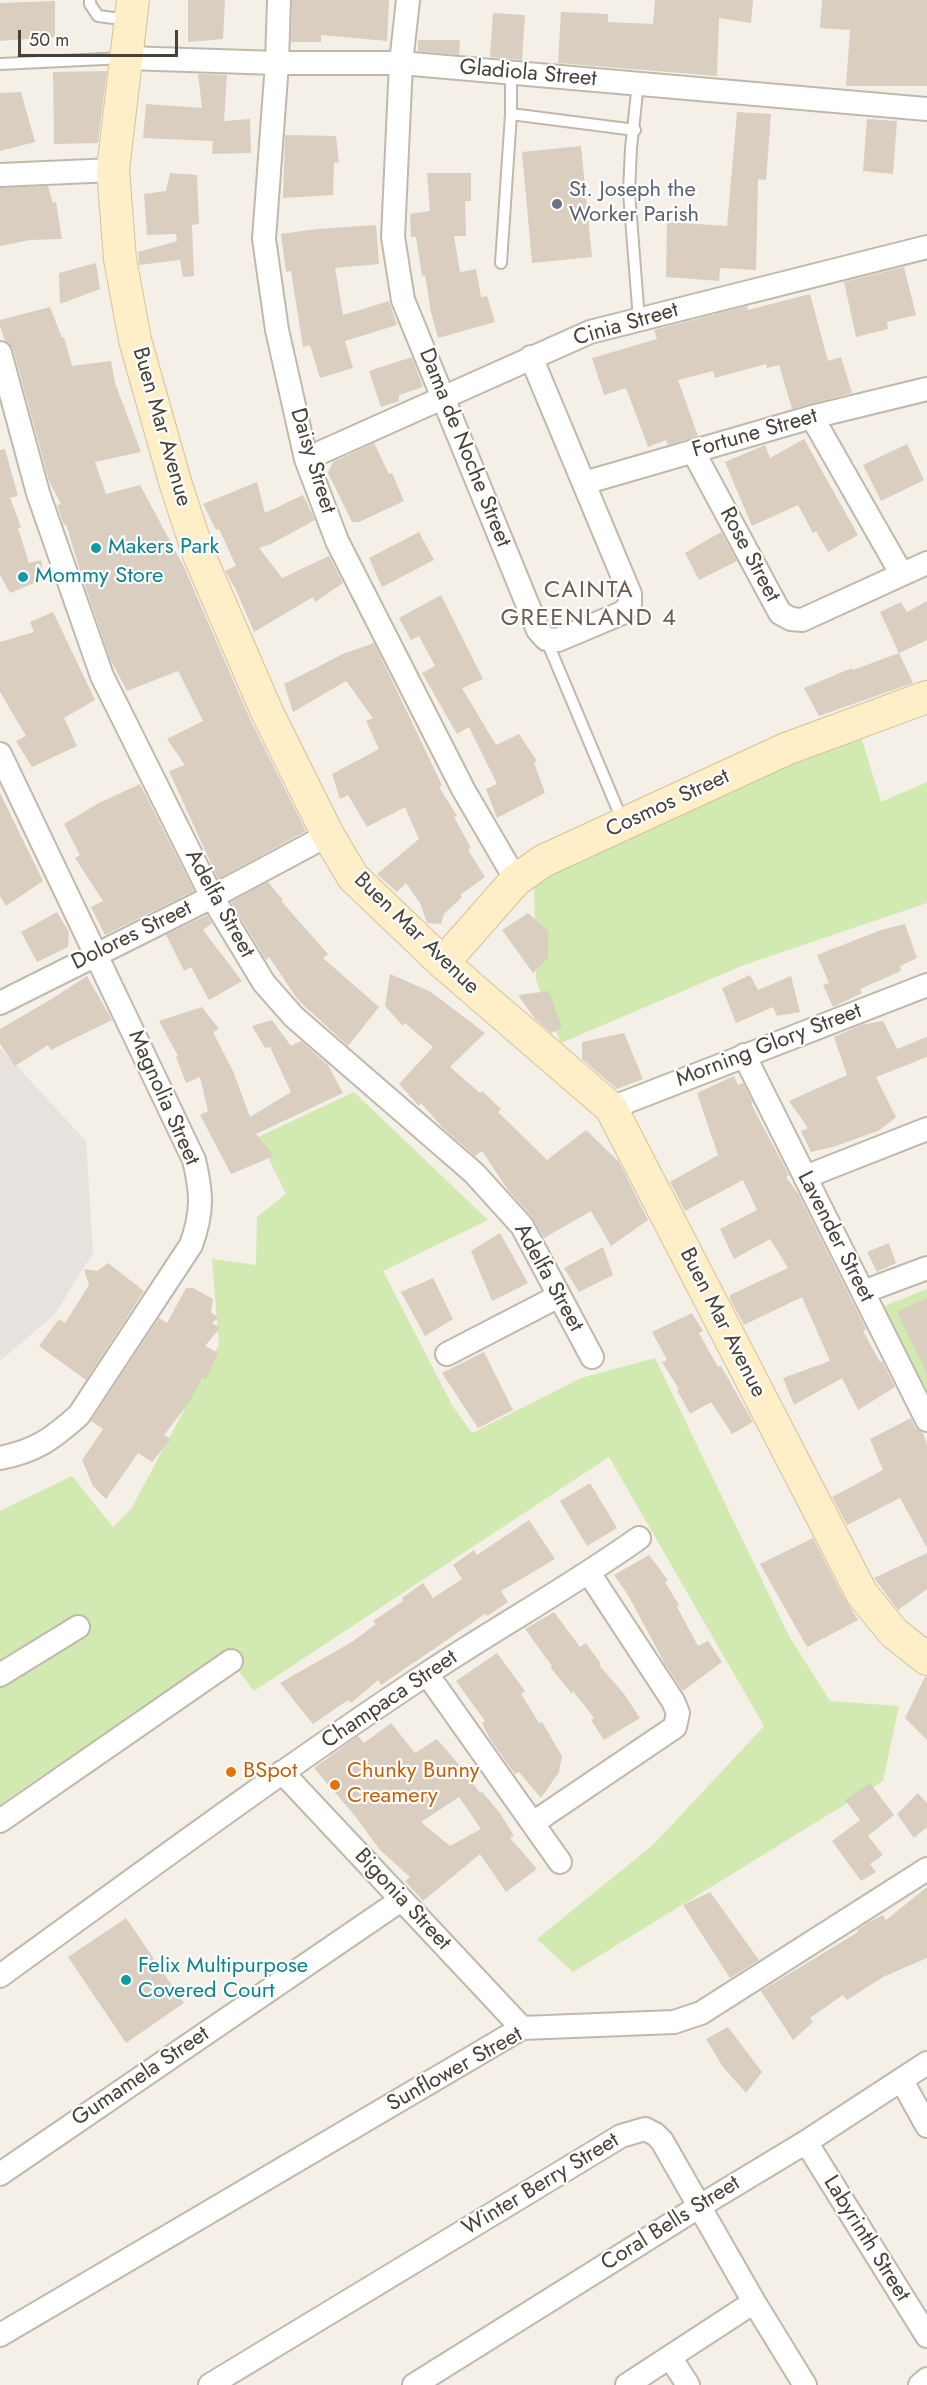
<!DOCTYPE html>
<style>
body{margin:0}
#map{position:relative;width:927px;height:2385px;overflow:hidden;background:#f4f0e8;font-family:Jost,sans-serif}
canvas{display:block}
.scale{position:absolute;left:18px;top:30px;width:160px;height:27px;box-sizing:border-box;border:3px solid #484137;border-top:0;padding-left:8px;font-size:18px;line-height:21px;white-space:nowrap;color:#484137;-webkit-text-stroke:4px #fff;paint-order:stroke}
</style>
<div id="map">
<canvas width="927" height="2385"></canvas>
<div class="scale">50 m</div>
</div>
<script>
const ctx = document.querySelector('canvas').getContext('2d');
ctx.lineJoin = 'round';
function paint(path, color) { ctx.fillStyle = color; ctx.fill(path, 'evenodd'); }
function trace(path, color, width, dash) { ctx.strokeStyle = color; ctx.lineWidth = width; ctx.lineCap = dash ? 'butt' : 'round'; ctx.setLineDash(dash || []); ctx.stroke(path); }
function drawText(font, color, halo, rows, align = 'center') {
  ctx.font = font + ' Jost,sans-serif'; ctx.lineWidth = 4.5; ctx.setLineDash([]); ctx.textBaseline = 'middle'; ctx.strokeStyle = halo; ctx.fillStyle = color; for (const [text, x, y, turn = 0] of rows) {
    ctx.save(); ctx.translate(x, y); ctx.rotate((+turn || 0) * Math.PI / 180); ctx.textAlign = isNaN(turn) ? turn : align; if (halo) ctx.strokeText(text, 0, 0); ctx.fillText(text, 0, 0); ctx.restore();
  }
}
const industrial = new Path2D(`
 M0 1048 86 1141 93 1253 55 1314 0 1361Z`);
const green = new Path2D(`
 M859 730 881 802 927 782V903L744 965 561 1043 536 980 534 877Z
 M354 1092 488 1220 383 1271 452 1405 472 1433 581 1378 655 1358 789 1636 830 1701 899 1706 883 1781 573 1972 537 1939 654 1844 764 1726 609 1457 254 1691 224 1652 0 1805V1511L72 1476 113 1527 131 1509 219 1345 212 1259 256 1265 257 1217 286 1194 258 1137Z
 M927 1289V1391L884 1306Z`);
const building = new Path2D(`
 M188 0H225L223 39 188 42Z
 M292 0H389L387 41 321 35V42H291Z
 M655 0H753L751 23 719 18 717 76 558 63 561 12 608 14V22L653 24Z
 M822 0H927V86H846L850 30 820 28Z
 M55 1V37L0 41V3Z
 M493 13 525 15 522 60 490 57Z
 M418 40H460L459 55 418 51Z
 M107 71 98 143 54 144 53 72Z
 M198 74 227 75 224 121 250 119 251 153 212 154 213 141 143 138 146 104 202 108Z
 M21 92 35 142 0 151V93Z
 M737 112 771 114 766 180 758 179 756 270 720 268 719 281 666 277 667 222 727 226Z
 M867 119 897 121 893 174 863 171Z
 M285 135 336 136 339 163 334 162 333 195 283 198Z
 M581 146 592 257 532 263 522 152Z
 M170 173 197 175 199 224 192 225 194 276 183 277 180 260 139 265 138 252 177 241 176 234 147 235 144 194 166 191Z
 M427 173H471V201H465L466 236H454L460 272 476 269 481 297 487 296 495 322 438 338 431 312 425 275 422 276 416 237H411L410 214 430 211Z
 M48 186 53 203 56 202 62 239 30 240 0 246V188Z
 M376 225 379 264 335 268 343 315 389 301 397 325 345 341 353 368 320 378 310 345 303 347 291 271 286 272 281 234 317 229Z
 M96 263 100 289 60 304 59 273Z
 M904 267 916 315 887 322 888 329 856 337 844 282Z
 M810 294 828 361 841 357 852 393 792 409 779 365 767 368 766 364 715 378 713 371 678 380 698 436 668 445 666 440 648 447 626 388 604 395 592 358 657 339 654 330 747 306 748 310Z
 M50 307 62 338 64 337 72 366 111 361 115 383 141 452 95 462 106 494 140 485 184 567 250 719 306 831 218 879 169 771 185 765 167 739 203 721 178 671 127 691 110 659 81 574 66 524 64 525 57 505 61 504 49 481 13 349 5 341 0 326V320Z
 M412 357 423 387 399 395V401L381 407 369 371Z
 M804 439 858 535 828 552 816 531 813 533 798 505 752 526 725 462 765 445 770 458Z
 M374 443 389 474 392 473 404 501 359 522H352L328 473 333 462Z
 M907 444 924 480 881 501 863 465Z
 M5 449 18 496 10 498 21 527 18 528 29 563 41 560 44 579 10 593 0 575V450Z
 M257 482 265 513 303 495 315 520 271 544 259 548 282 578 329 556 343 583 315 602 313 597 254 632 235 588 225 571 236 566 219 529 216 530 203 504Z
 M419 532 434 560 382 587 369 558Z
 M721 532 737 561 699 580 685 553Z
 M441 595 483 679 462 688 496 745 519 734 537 761 534 762 545 793 497 818 486 789 497 784 469 727 457 734 422 673 435 666 419 636 411 640 399 618Z
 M927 601V640L899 653 880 612 901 602 907 612Z
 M53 612 95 700 64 718 77 746 32 767 16 741 26 736 0 692V642L34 632 30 622Z
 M374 643 442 785 439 787 457 816 454 817 471 848 468 850 485 877 460 895 462 897 444 914 441 924 427 923 420 903 406 883 397 892 377 874 419 839 405 807 367 827 348 795 340 799 332 774 379 749 366 721 373 718 346 681 293 712 284 684 343 654Z
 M899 653 913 683 819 716 804 688 852 668 853 670Z
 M140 784 194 891 105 935 91 907 103 901 75 858 80 855 64 824 97 804Z
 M0 793 43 881 6 906 0 896Z
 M268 882 283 900 281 901 328 954 323 958 379 1007 348 1046 298 1000 269 957 266 960 231 902Z
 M57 912 69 932 68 947 37 962 21 932Z
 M528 913 548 931V958L533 973 502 930Z
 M207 915 212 923 203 930 242 981 209 1000 191 967 184 971 166 935Z
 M905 924 917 958 900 966 901 971 860 989 862 993 833 1007 823 985 829 983 817 955 881 930Z
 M390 974 431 992 485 1033 450 1067 480 1093 482 1091 501 1109 498 1112 547 1160 586 1130 619 1162 648 1220 611 1246 591 1211 544 1238 532 1217 508 1190 482 1151 475 1156 444 1129 421 1103 419 1106 399 1084 433 1047 405 1023 403 1026 385 1006Z
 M750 975 758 990 791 976 800 1012 777 1016 773 1007 736 1023 722 988Z
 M87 976 112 1020 51 1050 48 1045 15 1066 0 1044V1029L50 1000Z
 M549 991 562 1028 551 1033 535 1019 518 995Z
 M202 1007 219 1029 213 1032 233 1071 250 1117 291 1092 270 1047 265 1048 252 1026 272 1020 291 1046 301 1041 328 1065 343 1093 256 1134 274 1156 231 1174 200 1115 208 1111 200 1077 186 1083 176 1057 178 1056 159 1021Z
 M883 1021 897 1049 927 1037V1057L876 1077 896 1117 880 1130 833 1147 811 1152 801 1131 808 1128 789 1101 847 1075 834 1037 861 1025Z
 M624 1033 643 1079 617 1089 582 1059V1042Z
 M734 1076 738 1085 743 1083 753 1103 751 1104 789 1175 786 1177 799 1195 866 1329 863 1331 880 1362 882 1361 895 1387 858 1410 842 1378 794 1405 783 1378 830 1361 802 1297 744 1325 730 1299V1295L788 1268 770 1239 734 1259 720 1229 757 1210 743 1180 685 1211 670 1182 718 1155 697 1093Z
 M500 1233 528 1283 492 1301 471 1251Z
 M889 1243 896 1263 877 1272 867 1252Z
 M603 1247 613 1275 579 1292 564 1268Z
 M108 1263 144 1291 86 1380 39 1346 59 1319 65 1323 89 1285 84 1269 97 1271Z
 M433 1278 453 1319 425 1336 401 1292Z
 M186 1288H193L213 1299 211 1312 218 1318 212 1323 220 1328 205 1346 218 1353 206 1379 203 1377 188 1404 164 1435 171 1439 152 1462 138 1453 106 1499 93 1486 82 1460 103 1429 91 1421 159 1318 167 1323Z
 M927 1298V1373L897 1312Z
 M692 1313 703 1331 699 1333 718 1367 721 1366 753 1422 732 1434 711 1402 690 1414 677 1390 679 1389 662 1362 667 1360 652 1332Z
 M484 1352 513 1410 478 1428 442 1373Z
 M911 1418 915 1427 923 1433 927 1445V1548L900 1498 847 1525 832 1497 883 1470 870 1439Z
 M590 1483 617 1528 587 1546 560 1501Z
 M529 1520 555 1559 501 1591 508 1602 487 1616 485 1614 381 1685 378 1680 351 1703 348 1700 313 1724 280 1683 352 1642 376 1624 373 1621 403 1601 402 1598 423 1583 433 1598 462 1579 453 1565 474 1550 477 1555Z
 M813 1538 842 1594 858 1620 807 1647 760 1564Z
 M927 1553V1589L898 1610 874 1578Z
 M649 1555 668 1580 665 1582 679 1605 677 1607 698 1646 708 1641 722 1662 683 1691 665 1664 628 1595 614 1575Z
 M554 1612 580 1647 586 1643 601 1664 599 1665 624 1694 640 1718 604 1740 591 1720 594 1718 573 1691 572 1694 550 1667 552 1666 525 1629Z
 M497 1653 525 1691 521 1694 539 1723 542 1722 562 1756 559 1772 541 1798 519 1772 515 1774 490 1739 482 1723 485 1721 456 1681Z
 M925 1677H927V1740L905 1718Z
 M391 1723 415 1753 437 1739 461 1767 480 1793 482 1792 500 1813 514 1836 510 1838 537 1869 506 1892 480 1854 423 1901 405 1881 410 1877 380 1850 355 1816 314 1768 358 1736 364 1743ZM459 1797 481 1829 450 1846 421 1822Z
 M870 1783 894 1815 868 1836 883 1855 870 1864 876 1872 861 1881 832 1841 860 1820 845 1800Z
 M918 1793 927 1803V1827L914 1838 897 1814Z
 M927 1887V1958L883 1977 847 2000 843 1995 810 2018 813 2022 793 2040 761 1991 858 1932 857 1930 869 1922 883 1915 886 1920Z
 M710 1892 759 1960 730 1978 683 1905Z
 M126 1918 184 2003 126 2043 68 1957Z
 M728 2027 762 2072 746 2093 723 2067 706 2039Z`);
const lane = new Path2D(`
 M90 0V4L98 16 129 20
 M0 64 124 58
 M511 72V114L635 130
 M638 83 631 148 629 192 639 320
 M501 263 511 114
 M546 639 623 822`);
const street = new Path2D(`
 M279 0 277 63 264 239 277 330 306 459 337 541 463 789 516 880
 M408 0 401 63 393 237 403 300 538 630 546 639 558 640 622 613 630 605V594L531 357
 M127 58 277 63H401L927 109
 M0 175 113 170
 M0 353 38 493 102 676 212 897 264 983 294 1017 474 1173 522 1226 592 1357
 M812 417 901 573
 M693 451 780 613 791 619 802 620 927 563
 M306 459 590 332 927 247
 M584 483 812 417 927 389
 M0 754 194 1160C202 1193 203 1212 191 1245L79 1415C52 1439 36 1451 0 1458
 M0 1003 212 897 328 835
 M744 1055 927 1420
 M611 1108 927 985
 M805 1177 927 1129
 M863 1292 927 1268
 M447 1354 559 1296
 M427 1674 560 1862
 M0 1675 78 1627
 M282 1772 522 2028
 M0 1821 231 1661
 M533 1823 675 1727 678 1713 673 1701 589 1573
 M0 1976C141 1874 280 1771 425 1675 496 1628 570 1587 639 1538
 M902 2081 927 2126
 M806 2142 927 2336
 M0 2174 401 1900
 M0 2335 522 2028 674 2022 701 2013 927 1869
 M670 2357 688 2385
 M210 2385 621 2136 645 2129 655 2134 662 2141 754 2302 805 2385
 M414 2385 700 2206 806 2142 927 2063
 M627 2385 754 2302
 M920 2385 927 2379`);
const secondary = new Path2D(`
 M133 0 113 170 120 259 135 340 176 485 199 555 267 712 328 835 353 877 443 963 611 1108 862 1594 894 1633 927 1659
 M443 963 516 880 543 861 786 749 927 697`);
const markers = [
 [557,204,6,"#6b7280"],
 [96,548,6,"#0f9aa8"],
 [23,577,6,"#0f9aa8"],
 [231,1772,6,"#e8710a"],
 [335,1785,6,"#e8710a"],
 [126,1980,6,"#0f9aa8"]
];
const streetNames = [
 ["Gladiola Street",528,74,5],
 ["Cinia Street",626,325,-16],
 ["Buen Mar Avenue",161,427,74],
 ["Fortune Street",755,434,-16],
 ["Dama de Noche Street",464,448,68],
 ["Daisy Street",312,461,73],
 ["Rose Street",749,555,62],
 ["Cosmos Street",668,804,-25],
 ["Adelfa Street",219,904,61],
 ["Buen Mar Avenue",416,934,44],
 ["Dolores Street",132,936,-26],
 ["Morning Glory Street",769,1046,-21],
 ["Magnolia Street",163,1098,66],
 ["Lavender Street",835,1237,63],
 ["Adelfa Street",548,1278,61],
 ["Buen Mar Avenue",722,1323,63],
 ["Champaca Street",390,1700,-34],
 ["Bigonia Street",402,1900,47],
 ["Sunflower Street",455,2070,-29],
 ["Gumamela Street",141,2077,-34],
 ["Winter Berry Street",541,2185,-31],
 ["Coral Bells Street",671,2224,-32],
 ["Labyrinth Street",866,2239,58]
];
const worshipNames = [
 ["St. Joseph the",569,191],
 ["Worker Parish",569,216]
];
const cultureNames = [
 ["Makers Park",108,548],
 ["Mommy Store",35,577],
 ["Felix Multipurpose",138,1967],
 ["Covered Court",138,1992]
];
const foodNames = [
 ["BSpot",243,1772],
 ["Chunky Bunny",347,1772],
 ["Creamery",347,1797]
];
const neighbourhoodNames = [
 ["CAINTA",589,591],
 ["GREENLAND 4",589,619]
];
paint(industrial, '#e7e2dd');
paint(green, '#d2e9b1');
paint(building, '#d9cec0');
trace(lane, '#c0b8ab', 14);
trace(street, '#c0b8ab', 26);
trace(secondary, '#d5c298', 34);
trace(lane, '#fff', 10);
trace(street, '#fff', 22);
trace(secondary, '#ffefc8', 32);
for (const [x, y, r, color] of markers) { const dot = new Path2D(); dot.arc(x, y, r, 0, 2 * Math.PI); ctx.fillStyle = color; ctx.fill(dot); trace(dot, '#fff', 2); }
drawText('22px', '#484137', '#fff', streetNames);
drawText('22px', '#5b616d', '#fff', worshipNames, 'left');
drawText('22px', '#0d838f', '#fff', cultureNames, 'left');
drawText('22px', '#c56008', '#fff', foodNames, 'left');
ctx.letterSpacing = '1.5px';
drawText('24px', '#6b5e4e', '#fff', neighbourhoodNames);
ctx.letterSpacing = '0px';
</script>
